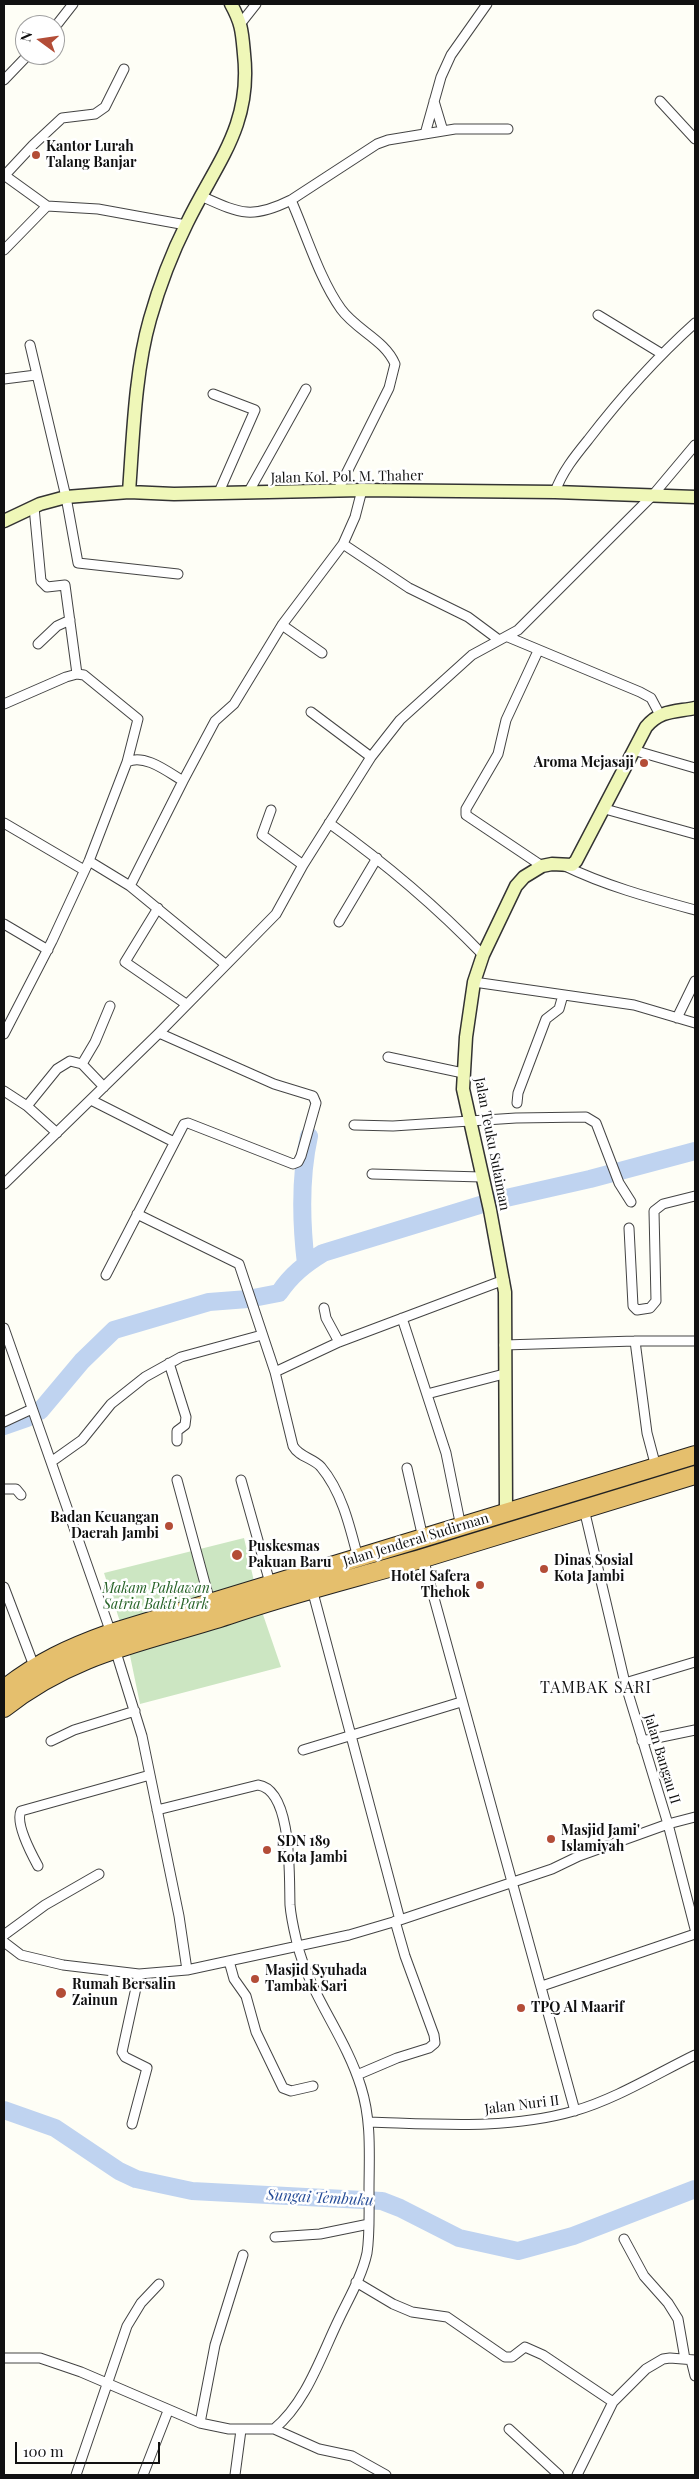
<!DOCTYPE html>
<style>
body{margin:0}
#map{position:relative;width:699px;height:2479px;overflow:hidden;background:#fefef6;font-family:"Playfair Display",serif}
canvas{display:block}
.frame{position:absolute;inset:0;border:5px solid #111;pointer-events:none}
.north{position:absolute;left:15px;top:15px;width:50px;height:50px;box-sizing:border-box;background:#fff;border:1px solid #a0a0a0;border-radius:50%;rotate:284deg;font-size:14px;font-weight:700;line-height:20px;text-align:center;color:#111}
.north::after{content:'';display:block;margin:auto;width:18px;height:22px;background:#b34d37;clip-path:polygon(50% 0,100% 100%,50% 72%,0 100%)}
.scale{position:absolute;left:15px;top:2442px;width:145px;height:22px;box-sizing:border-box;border:2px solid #111;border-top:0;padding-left:6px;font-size:15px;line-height:18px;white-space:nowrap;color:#111;-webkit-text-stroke:4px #fff;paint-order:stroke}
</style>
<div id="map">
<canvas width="699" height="2479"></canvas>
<div class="frame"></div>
<div class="north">N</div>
<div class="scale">100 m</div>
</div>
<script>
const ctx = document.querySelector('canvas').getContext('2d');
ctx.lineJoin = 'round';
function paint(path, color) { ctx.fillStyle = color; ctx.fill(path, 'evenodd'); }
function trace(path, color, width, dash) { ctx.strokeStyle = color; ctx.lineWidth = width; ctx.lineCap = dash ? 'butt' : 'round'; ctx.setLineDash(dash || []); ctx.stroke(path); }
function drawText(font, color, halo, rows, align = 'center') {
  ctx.font = font + ' "Playfair Display",serif'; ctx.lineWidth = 5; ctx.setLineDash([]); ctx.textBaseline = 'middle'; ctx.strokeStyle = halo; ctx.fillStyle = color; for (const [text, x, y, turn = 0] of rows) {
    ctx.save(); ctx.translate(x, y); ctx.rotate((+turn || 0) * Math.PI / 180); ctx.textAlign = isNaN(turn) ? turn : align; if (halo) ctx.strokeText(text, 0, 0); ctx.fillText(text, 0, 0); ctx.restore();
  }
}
const green = new Path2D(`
 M244 1538 259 1603 281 1667 140 1704 128 1646 104 1573Z`);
const river = new Path2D(`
 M306 1264C301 1222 300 1177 309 1136
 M40 1411 82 1361 114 1330 209 1302 248 1299 279 1293C291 1275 305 1264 323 1253L493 1201 590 1179 695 1151
 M4 1426 27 1418
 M4 2110 55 2128 119 2171 136 2179 192 2191 382 2201 400 2208 459 2238 518 2251 573 2236 695 2189`);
const street = new Path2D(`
 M241 23 256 4
 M55 27 73 4
 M4 80 28 55
 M434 101 443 131
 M660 101 695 139
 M425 134 441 77 451 55 487 4
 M4 175 47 206 98 209 186 225
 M5 175 33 145 62 118 95 114 105 107 124 69
 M201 196C239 213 251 220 291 200L377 144 388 140 455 129H508
 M291 200C306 234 320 280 341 309 356 330 385 340 395 364L389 388 338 490
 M4 250 47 206
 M598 315 662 354
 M30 345 66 497 78 563 178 574
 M4 379 36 375
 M213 394 255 410 219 492
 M555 492C562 472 575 456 588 440 621 397 655 359 695 323
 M248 493 306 389
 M34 507 41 581 47 587 65 585 77 674
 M343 544 355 517 362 490
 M282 625 322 653
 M508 637 640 692 651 698 660 715
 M38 644 57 626 70 620
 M538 651 506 720 498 754 466 809V815L542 866
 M4 704 66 677 77 674 84 675 138 719 127 762
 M311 712 371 757
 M633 750 695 768
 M605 809 695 834
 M271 810 262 835 303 865
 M4 823 84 870
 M329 823C385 863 435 905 483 955
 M89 861 130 886 225 964
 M565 866C606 886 651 898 695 910
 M130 886 183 781
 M158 908 125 962 186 1004
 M339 922 377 858
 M4 924 48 950
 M474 982 634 1005 695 1023
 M677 1018 695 981
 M4 1034 52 941 89 861 127 762C144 753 168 772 183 781L215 721 234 704 282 625 343 544 409 588 468 617 499 640
 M388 1057 463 1073
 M82 1064 95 1042 110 1006
 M4 1091 27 1106 57 1133
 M91 1100 174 1142
 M517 1103 518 1093 546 1019 559 1009 563 995
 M27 1106 57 1069 70 1061 82 1064 104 1087
 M354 1125 393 1126 516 1118 586 1117 596 1123 619 1183 631 1202
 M372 1174 482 1177
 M4 1184 159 1033 276 914 303 865 371 757 400 720 472 655 518 630 653 495 695 445
 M137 1214 239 1264 275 1372 293 1446C299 1457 313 1458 321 1467 342 1492 350 1527 358 1558
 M629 1228 633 1306 637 1310 650 1308 656 1301 654 1211 663 1204 695 1196
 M106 1275 184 1124 188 1123 293 1164 298 1162 301 1156 316 1103 313 1096 274 1084 159 1033
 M324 1308 326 1318 339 1342
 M402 1318 446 1453 461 1527
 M4 1328 111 1633
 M504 1345 635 1341
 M169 1363 186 1417 185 1425 177 1431V1441
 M275 1372 339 1342 504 1280
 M427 1394 504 1374
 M4 1422 32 1409
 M51 1462 82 1440 111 1404 145 1377 181 1357 262 1335
 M656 1467 647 1433 635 1341H695
 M407 1468 423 1538
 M177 1480 210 1602
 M241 1480 270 1583
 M4 1489H16L21 1495
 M584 1509 625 1683 668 1824 695 1929
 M423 1558 575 2111
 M4 1587 34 1666
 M312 1589 400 1920
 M115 1649 142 1736 179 1916 187 1970
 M625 1683 695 1662
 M51 1741 74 1730 135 1711
 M642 1741 695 1730
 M303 1750 461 1702
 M38 1866C32 1855 15 1823 21 1811L150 1775
 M4 1935 45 1905 99 1874
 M4 1942 21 1955 63 1965 139 1974 187 1970 349 1935 400 1920 552 1869 579 1856 668 1824 695 1817
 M229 1961 234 1979 246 1996 256 2032 283 2088 291 2091 313 2086
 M542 1986 695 1934
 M357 2075 397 2058 429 2048 435 2043 434 2035 405 1956 395 1921
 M370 2122C437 2124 508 2130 574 2111 616 2099 656 2074 695 2055
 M132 2124 147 2068 125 2057 122 2052 139 1974
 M275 2237 320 2234 369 2224
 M624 2239 644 2276 668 2303 678 2319 685 2359
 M356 2282 393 2304 412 2312 447 2317 505 2357H512L525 2347 543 2355 613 2402
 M4 2358H40L81 2372 200 2423 229 2429H274C306 2403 321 2356 339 2319 349 2298 362 2276 367 2253 370 2233 369 2212 369 2192 369 2157 372 2122 361 2087 345 2035 310 1996 297 1943 294 1930 291 1918 290 1905 289 1878 293 1790 258 1785L157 1810
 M691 2360 695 2376
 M200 2423 215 2345 243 2255
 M274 2429 319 2449 352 2456 386 2475
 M509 2429 559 2475
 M76 2475 127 2326 141 2303 159 2284
 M143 2475 168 2411
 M235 2475 241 2430
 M577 2475 613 2402 646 2369 663 2359 670 2358 695 2360`);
const secondary = new Path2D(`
 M129 492C133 438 135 371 150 319 159 287 172 253 187 223 216 163 252 126 244 54 242 32 242 24 231 4
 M4 521 40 504 66 497 129 492 174 494 362 490 555 492 695 497
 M506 1512 505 1292 490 1210 463 1089 466 1037 474 982 483 955 516 886 524 877 542 866 552 864 572 865 576 861 646 727C660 710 675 712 695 708`);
const highway = new Path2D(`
 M4 1689C39 1662 69 1648 111 1633L695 1455
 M4 1708C74 1652 146 1642 229 1615 293 1593 359 1577 424 1558 515 1531 605 1502 695 1475`);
const markers = [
 [36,155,5,"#b34d37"],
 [644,763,5,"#b34d37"],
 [169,1526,5,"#b34d37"],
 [237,1555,6,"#b34d37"],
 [544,1569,5,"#b34d37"],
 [480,1585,5,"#b34d37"],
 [551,1839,5,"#b34d37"],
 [267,1850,5,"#b34d37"],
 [255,1979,5,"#b34d37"],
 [61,1993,6,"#b34d37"],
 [521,2008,5,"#b34d37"]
];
const poiNames = [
 ["Kantor Lurah",46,147],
 ["Talang Banjar",46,163],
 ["Aroma Mejasaji",634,763,"right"],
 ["Badan Keuangan",159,1518,"right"],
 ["Daerah Jambi",159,1534,"right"],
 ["Puskesmas",248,1547],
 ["Pakuan Baru",248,1563],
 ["Dinas Sosial",554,1561],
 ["Kota Jambi",554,1577],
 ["Hotel Safera",470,1577,"right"],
 ["Thehok",470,1593,"right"],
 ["Masjid Jami'",561,1831],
 ["Islamiyah",561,1847],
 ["SDN 189",277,1842],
 ["Kota Jambi",277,1858],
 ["Masjid Syuhada",265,1971],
 ["Tambak Sari",265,1987],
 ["Rumah Bersalin",72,1985],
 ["Zainun",72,2001],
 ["TPQ Al Maarif",531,2008]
];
const streetNames = [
 ["Jalan Kol. Pol. M. Thaher",347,477,-1],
 ["Jalan Teuku Sulaiman",492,1144,79],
 ["Jalan Jenderal Sudirman",416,1540,-17],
 ["Jalan Bangau II",662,1759,73],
 ["Jalan Nuri II",522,2105,-7]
];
const parkNames = [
 ["Makam Pahlawan",156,1589],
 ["Satria Bakti Park",156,1605]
];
const waterNames = [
 ["Sungai Tembuku",320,2198,3]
];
const quarterNames = [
 ["TAMBAK SARI",596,1688]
];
paint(green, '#cce6c2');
trace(river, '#bfd3f0', 18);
trace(street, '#444', 11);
trace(secondary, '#333', 15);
trace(highway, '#222', 20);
trace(street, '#fff', 9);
trace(secondary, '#eff7b8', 12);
trace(highway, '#e5bf6d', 18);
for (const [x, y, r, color] of markers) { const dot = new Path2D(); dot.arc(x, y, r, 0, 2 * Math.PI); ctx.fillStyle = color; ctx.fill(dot); trace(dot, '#fff', 2); }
drawText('bold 14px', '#111', '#fff', poiNames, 'left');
drawText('14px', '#111', '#fff', streetNames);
drawText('italic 14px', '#276328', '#fff', parkNames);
drawText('italic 15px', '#264c97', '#fff', waterNames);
ctx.letterSpacing = '1px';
drawText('16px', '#111', '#fff', quarterNames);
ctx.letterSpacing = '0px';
</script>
